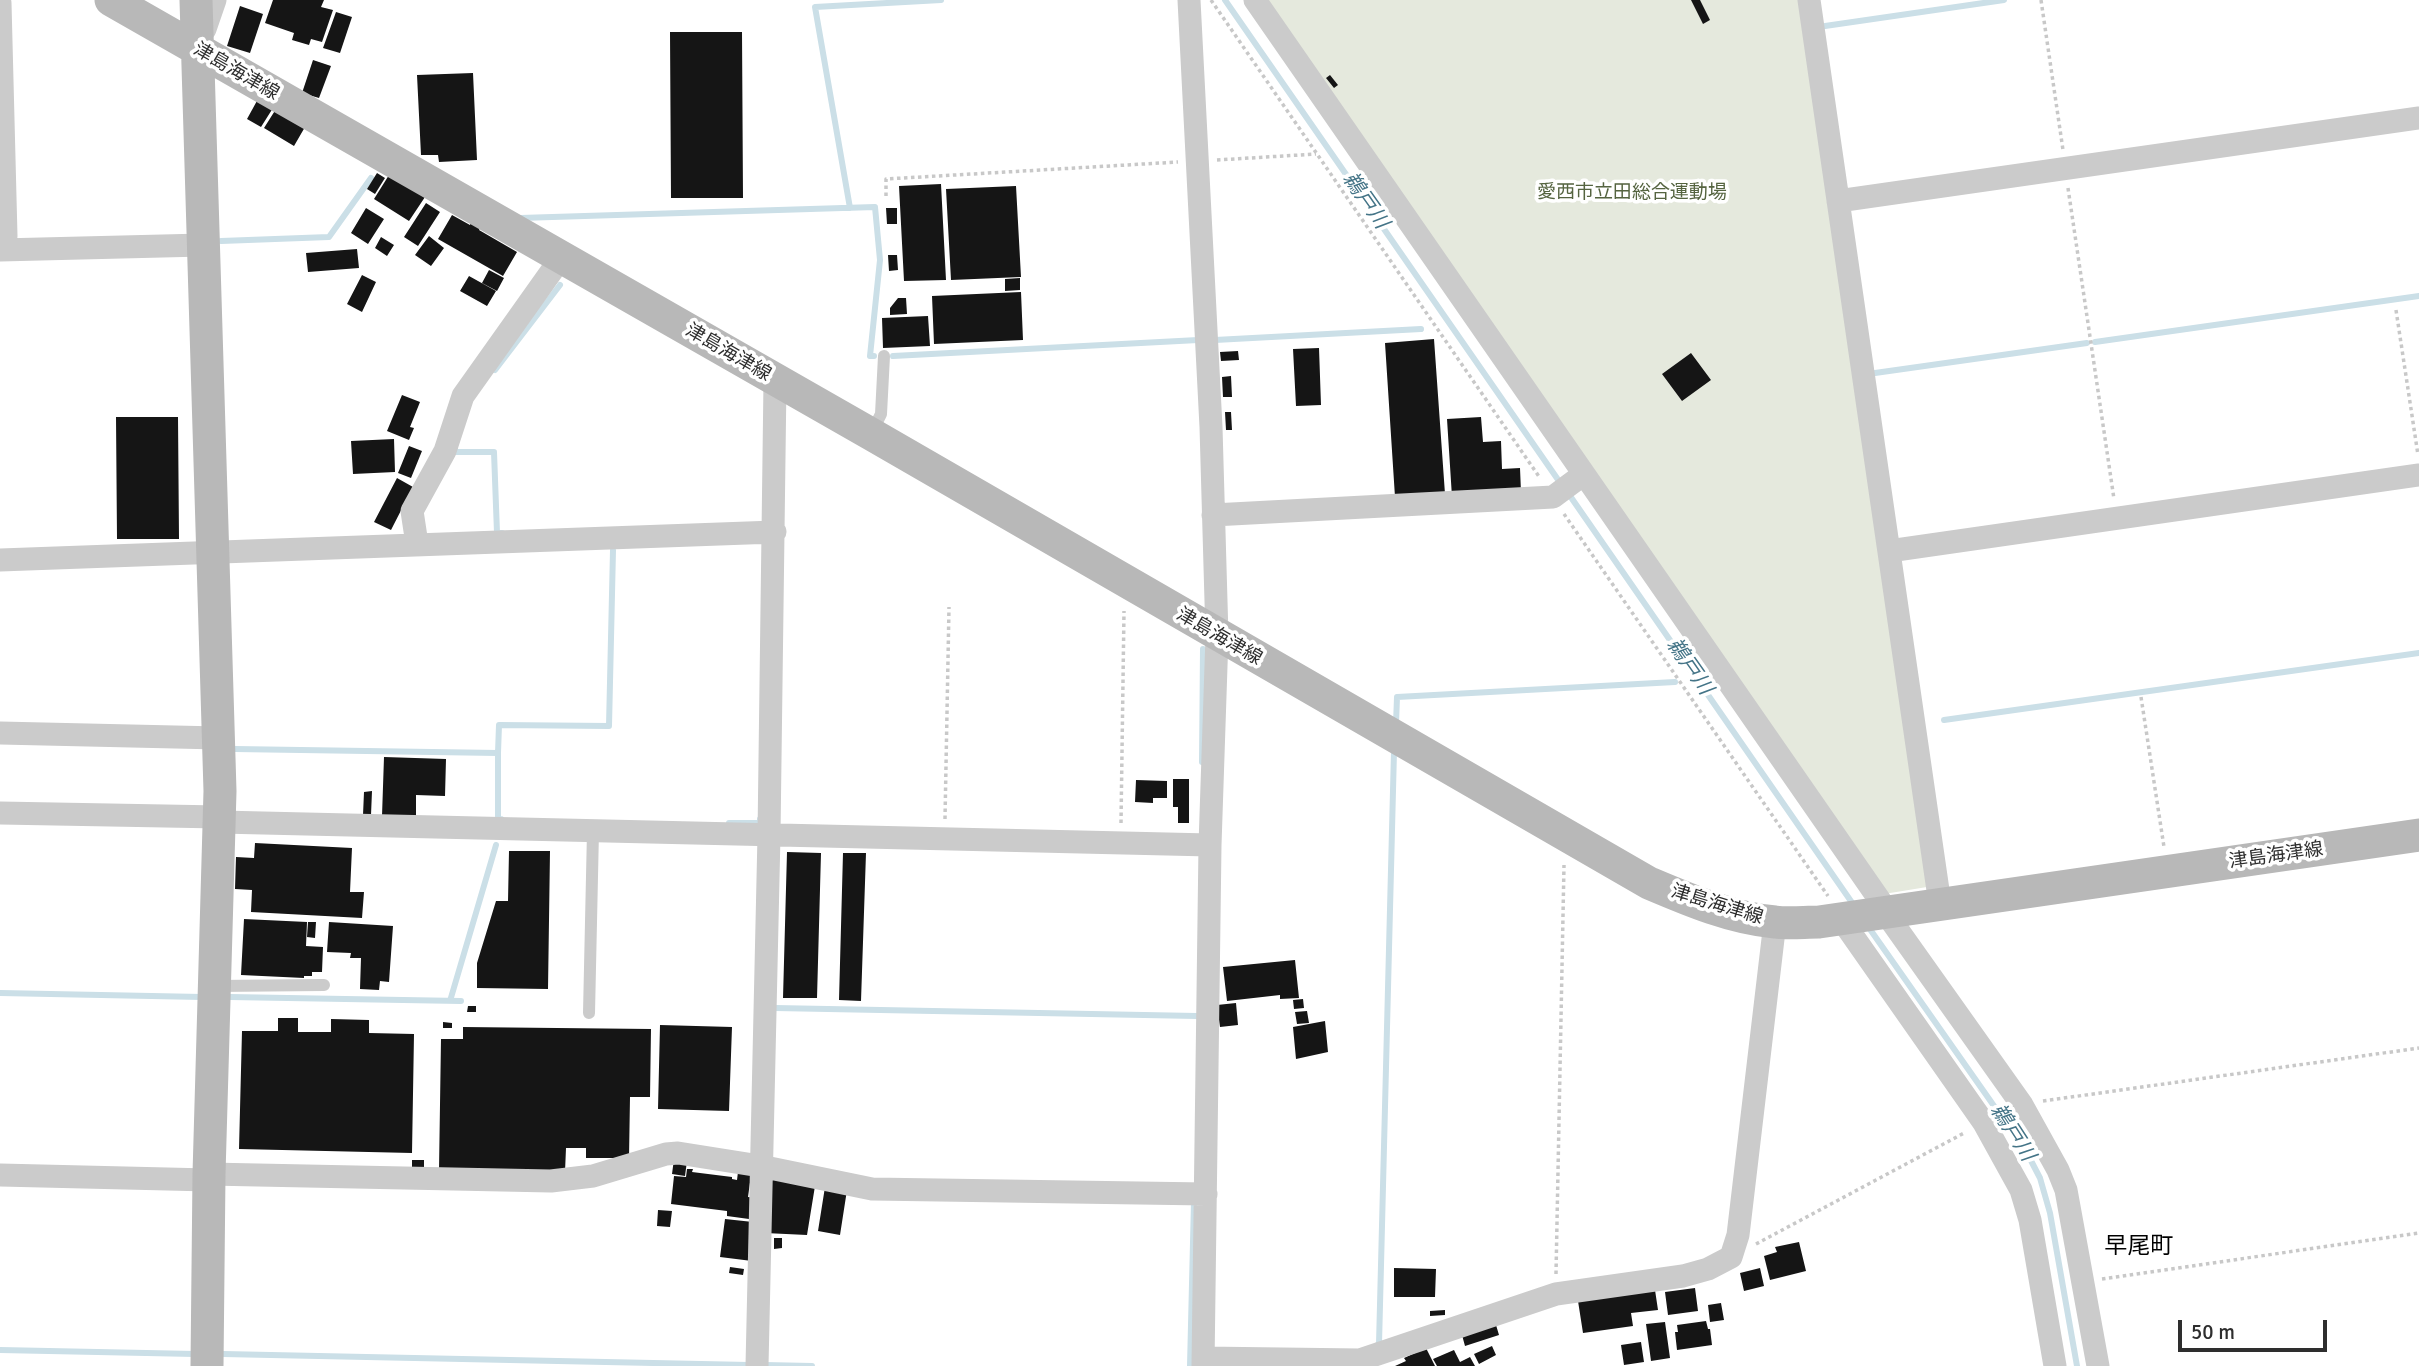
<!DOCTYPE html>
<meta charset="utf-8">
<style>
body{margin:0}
#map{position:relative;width:2419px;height:1366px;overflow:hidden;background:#fff;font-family:Signika,sans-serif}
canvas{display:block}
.scale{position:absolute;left:2178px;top:1320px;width:149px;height:32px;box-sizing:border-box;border:4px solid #2e2e2e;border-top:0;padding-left:9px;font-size:21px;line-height:24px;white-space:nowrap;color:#2e2e2e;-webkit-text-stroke:5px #fff;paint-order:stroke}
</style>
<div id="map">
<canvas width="2419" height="1366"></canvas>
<div class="scale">50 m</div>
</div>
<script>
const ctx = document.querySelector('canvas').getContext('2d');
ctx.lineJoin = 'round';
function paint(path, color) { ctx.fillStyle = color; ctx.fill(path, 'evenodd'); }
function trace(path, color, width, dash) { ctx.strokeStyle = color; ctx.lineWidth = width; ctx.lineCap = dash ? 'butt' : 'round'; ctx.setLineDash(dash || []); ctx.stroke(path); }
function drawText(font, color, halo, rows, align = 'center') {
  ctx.font = font + ' Signika,"Noto Sans JP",sans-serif'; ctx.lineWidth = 7; ctx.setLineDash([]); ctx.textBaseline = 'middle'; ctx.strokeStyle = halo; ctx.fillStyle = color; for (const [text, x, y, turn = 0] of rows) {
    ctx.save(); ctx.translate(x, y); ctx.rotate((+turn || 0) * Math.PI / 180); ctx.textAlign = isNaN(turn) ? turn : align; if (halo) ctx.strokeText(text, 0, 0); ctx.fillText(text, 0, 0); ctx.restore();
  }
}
const green = new Path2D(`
 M1262 0H1799L1927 887 1884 894Z`);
const stream = new Path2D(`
 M1225 0 1561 484
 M1825 26 2004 0
 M850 208 815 7 941 0
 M520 218 875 207 880 260 870 356H874
 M221 241 329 237 371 178
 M1215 340 1421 329
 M2095 342 2419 296
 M893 356 1198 340
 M495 370 560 285
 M1875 373 2087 343
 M455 447 454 452H494L497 533H502
 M1568 493 1855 907
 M1944 720 2419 653
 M1396 724 1397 697 1675 682
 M235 749 498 753 499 725 609 726 613 550
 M498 753V819H501
 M1202 762 1203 649
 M729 823H760V819
 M1867 925 2027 1153 2040 1178 2050 1213 2077 1366
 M0 993 202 997
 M230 997 461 1001
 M450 1001 496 845
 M775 1008 1197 1016
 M1376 1346 1379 1344 1394 751
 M0 1350 195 1354
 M223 1354 749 1365
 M764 1365 812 1366
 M1190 1366 1194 1201`);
const building = new Path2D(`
 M273 0H324L321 7 333 10 322 42 311 39 309 45 292 40 294 33 265 23Z
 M1691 0H1700L1710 20 1703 24Z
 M240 6 263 14 250 53 227 46Z
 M336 12 352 17 340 53 323 48Z
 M670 32H742L743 198H671Z
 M313 60 331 66 319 98 302 93Z
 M473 73 477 160 439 162 438 155H421L417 75Z
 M1330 75 1338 85 1334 88 1326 78Z
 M258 99 273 108 261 127 247 119Z
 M276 109 305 127 294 146 264 128Z
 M377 173 385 178 375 194 367 189Z
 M389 175 425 197 409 221 374 199Z
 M941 184 946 280 904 281 899 186Z
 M1016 186 1021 277 951 280 946 189Z
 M426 203 440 212 418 246 404 237Z
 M366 208 384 219 368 244 351 233Z
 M886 208H897V224H887Z
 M452 215 470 225 471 222 480 228 479 230 517 252 503 276 438 239Z
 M429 236 444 248 431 266 415 255Z
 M381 237 394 245 387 256 375 248Z
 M357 249 359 268 308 272 306 253Z
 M888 255H897L898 270 889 271Z
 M489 270 504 278 497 291 482 283Z
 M362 275 376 282 362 312 347 304Z
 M469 276 496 291 487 306 460 291Z
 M1020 278V290L1005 291V279Z
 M1021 292 1023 340 934 344 932 296Z
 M898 298H906L907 314 890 315V308Z
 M928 316 930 346 883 348 882 318Z
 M1434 339 1445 494 1395 497 1385 343Z
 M1319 348 1321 405 1296 406 1293 349Z
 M1238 351 1239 360 1221 361 1220 352Z
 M1691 353 1711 380 1682 401 1662 374Z
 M1231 376 1232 397H1223L1222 377Z
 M402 395 420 402 410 427 414 428 409 440 387 431Z
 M1225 412H1231L1232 430H1226Z
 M116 417H178L179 539H117Z
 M1481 417 1483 442 1501 441 1502 469 1520 468 1521 492 1452 497 1447 419Z
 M394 439 395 472 353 474 351 441Z
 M409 446 422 451 411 478 398 473Z
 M397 478 413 487 391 530 374 522Z
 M384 757 446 759 445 796 416 795V816H382Z
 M1173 779H1189V823H1178V807H1173Z
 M1136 780 1167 781V798H1153V803L1135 802Z
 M372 791 371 815H363L364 792Z
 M255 843 352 848 350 892H364L362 918 251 912 252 890 235 889 236 857 254 858Z
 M509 851H550L548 989 477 988V963L496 901H508Z
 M787 852 821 853 817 998H783Z
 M843 853H866L861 1001 839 1000Z
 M244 919 307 922 306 946 323 947 322 972H312V976H304V978L241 975Z
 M308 922H316L315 938 307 937Z
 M329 922 393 926 389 982 380 981 379 990 360 989 361 958H350L351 953 327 952Z
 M1295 960 1299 998 1280 999V995L1227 1001 1223 967Z
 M1303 999 1304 1008 1294 1009 1293 1000Z
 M1236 1003 1238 1025 1220 1027 1217 1005Z
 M468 1006H476V1012H467Z
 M1307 1011 1309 1023 1297 1024 1295 1012Z
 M278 1018H298V1032H331V1019L369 1020V1033L414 1034 412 1153 239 1149 242 1031H278Z
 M1325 1021 1328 1052 1296 1059 1293 1027Z
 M443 1022 452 1023V1028H443Z
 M660 1025 732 1027 729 1111 658 1109Z
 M463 1027 651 1029 650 1097H630L629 1158H586V1148H566L565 1172 439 1170 441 1039H463Z
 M674 1159 687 1161 685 1176 672 1174Z
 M412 1160H424V1168H412Z
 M687 1169H693L692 1172 732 1177V1179L737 1180 738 1172 751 1175 748 1197 757 1198 749 1219 727 1216V1211L671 1204 674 1176 686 1177Z
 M766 1178 815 1186 807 1235 765 1233Z
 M825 1187 847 1190 840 1235 818 1231Z
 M658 1210 672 1211 670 1227 657 1226Z
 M725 1219 753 1222 752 1261 720 1257Z
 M774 1238H782V1248L774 1249Z
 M1799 1242 1806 1271 1770 1280 1764 1256 1777 1252 1775 1247Z
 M730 1267 744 1269 743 1275 729 1273Z
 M1394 1268 1436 1269 1435 1297H1394Z
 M1760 1268 1764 1286 1744 1291 1740 1273Z
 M1695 1288 1698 1311 1668 1315 1665 1292Z
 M1655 1290 1658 1310 1631 1313 1633 1326 1583 1333 1578 1301Z
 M1721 1303 1724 1320 1710 1322 1708 1305Z
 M1445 1310V1315L1430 1316V1311Z
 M1706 1321 1708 1329H1710L1712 1345 1677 1350 1675 1332H1678L1677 1325Z
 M1665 1322 1670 1358 1651 1361 1646 1324Z
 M1496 1325 1499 1335 1465 1346 1462 1335Z
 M1641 1342 1644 1362 1624 1365 1621 1345Z
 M1492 1346 1496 1355 1479 1364 1474 1354Z
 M1426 1348 1435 1366H1395L1406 1361 1404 1358Z
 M1454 1350 1460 1362 1470 1357 1475 1366H1437L1433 1359Z`);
const path = new Path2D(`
 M1211 0 1540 478
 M2041 0 2063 150
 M1217 160 1316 154
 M2068 188 2114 499
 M886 196V179L1178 162
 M2396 310 2418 455
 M1564 514 1828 896
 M2141 697 2164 847
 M945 819 949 607
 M1121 823 1124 611
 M2043 1101 2419 1048
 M1756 1244 1966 1132
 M1556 1274 1564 865
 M2102 1279 2419 1233`);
const lane = new Path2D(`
 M871 434 881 414 884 356
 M215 986 324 985
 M589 1013 593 831`);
const street = new Path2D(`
 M1189 0 1211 427 1217 636 1210 845 1203 1366
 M1255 0 1888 912
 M1809 0 1940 904
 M0 3 6 236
 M205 29 215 0
 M1838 201 2419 118
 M0 250 203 245
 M1213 515 1553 497 1584 474
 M417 544 412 511 445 451 463 396 561 258
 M1889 551 2419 475
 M0 560 775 532
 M0 733 219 738
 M0 813 220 817
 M220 822 1210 845
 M1885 912 2022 1105 2058 1170 2066 1190 2098 1366
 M1841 919 1984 1123 2021 1190 2030 1220 2055 1366
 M209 1174 551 1181 593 1176 666 1154 678 1153 760 1166 872 1189 1206 1194
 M0 1175 209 1180
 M1204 1358 1360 1360 1556 1294 1683 1276 1708 1269 1731 1257 1738 1235 1775 922
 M757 1366 769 835 775 381`);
const secondary = new Path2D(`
 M111 0 871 434 1649 883C1689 900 1731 918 1775 922 1789 924 1804 922 1819 922L2419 835
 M196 0 220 791 209 1174 207 1366`);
const streetNames = [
 ["津島海津線",236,72,30],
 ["津島海津線",728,353,30],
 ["津島海津線",1219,637,30],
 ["津島海津線",2276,856,-8],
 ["津島海津線",1717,905,17]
];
const parkNames = [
 ["愛西市立田総合運動場",1632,193]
];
const waterNames = [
 ["鵜戸川",1365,201,55],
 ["鵜戸川",1689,667,55],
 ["鵜戸川",2012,1133,57]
];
const quarterNames = [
 ["早尾町",2139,1247]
];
paint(green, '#e5e9dd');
trace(stream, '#cbdfe7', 6);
paint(building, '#151515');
trace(path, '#c8c8c8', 3.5, [3.5, 3.5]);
trace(lane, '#cbcbcb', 12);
trace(street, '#cbcbcb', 23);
trace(secondary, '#b8b8b8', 33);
drawText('19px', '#2e2e2e', '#fff', streetNames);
drawText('19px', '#556440', '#fff', parkNames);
drawText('italic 21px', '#447487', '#fff', waterNames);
drawText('23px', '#000', '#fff', quarterNames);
</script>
